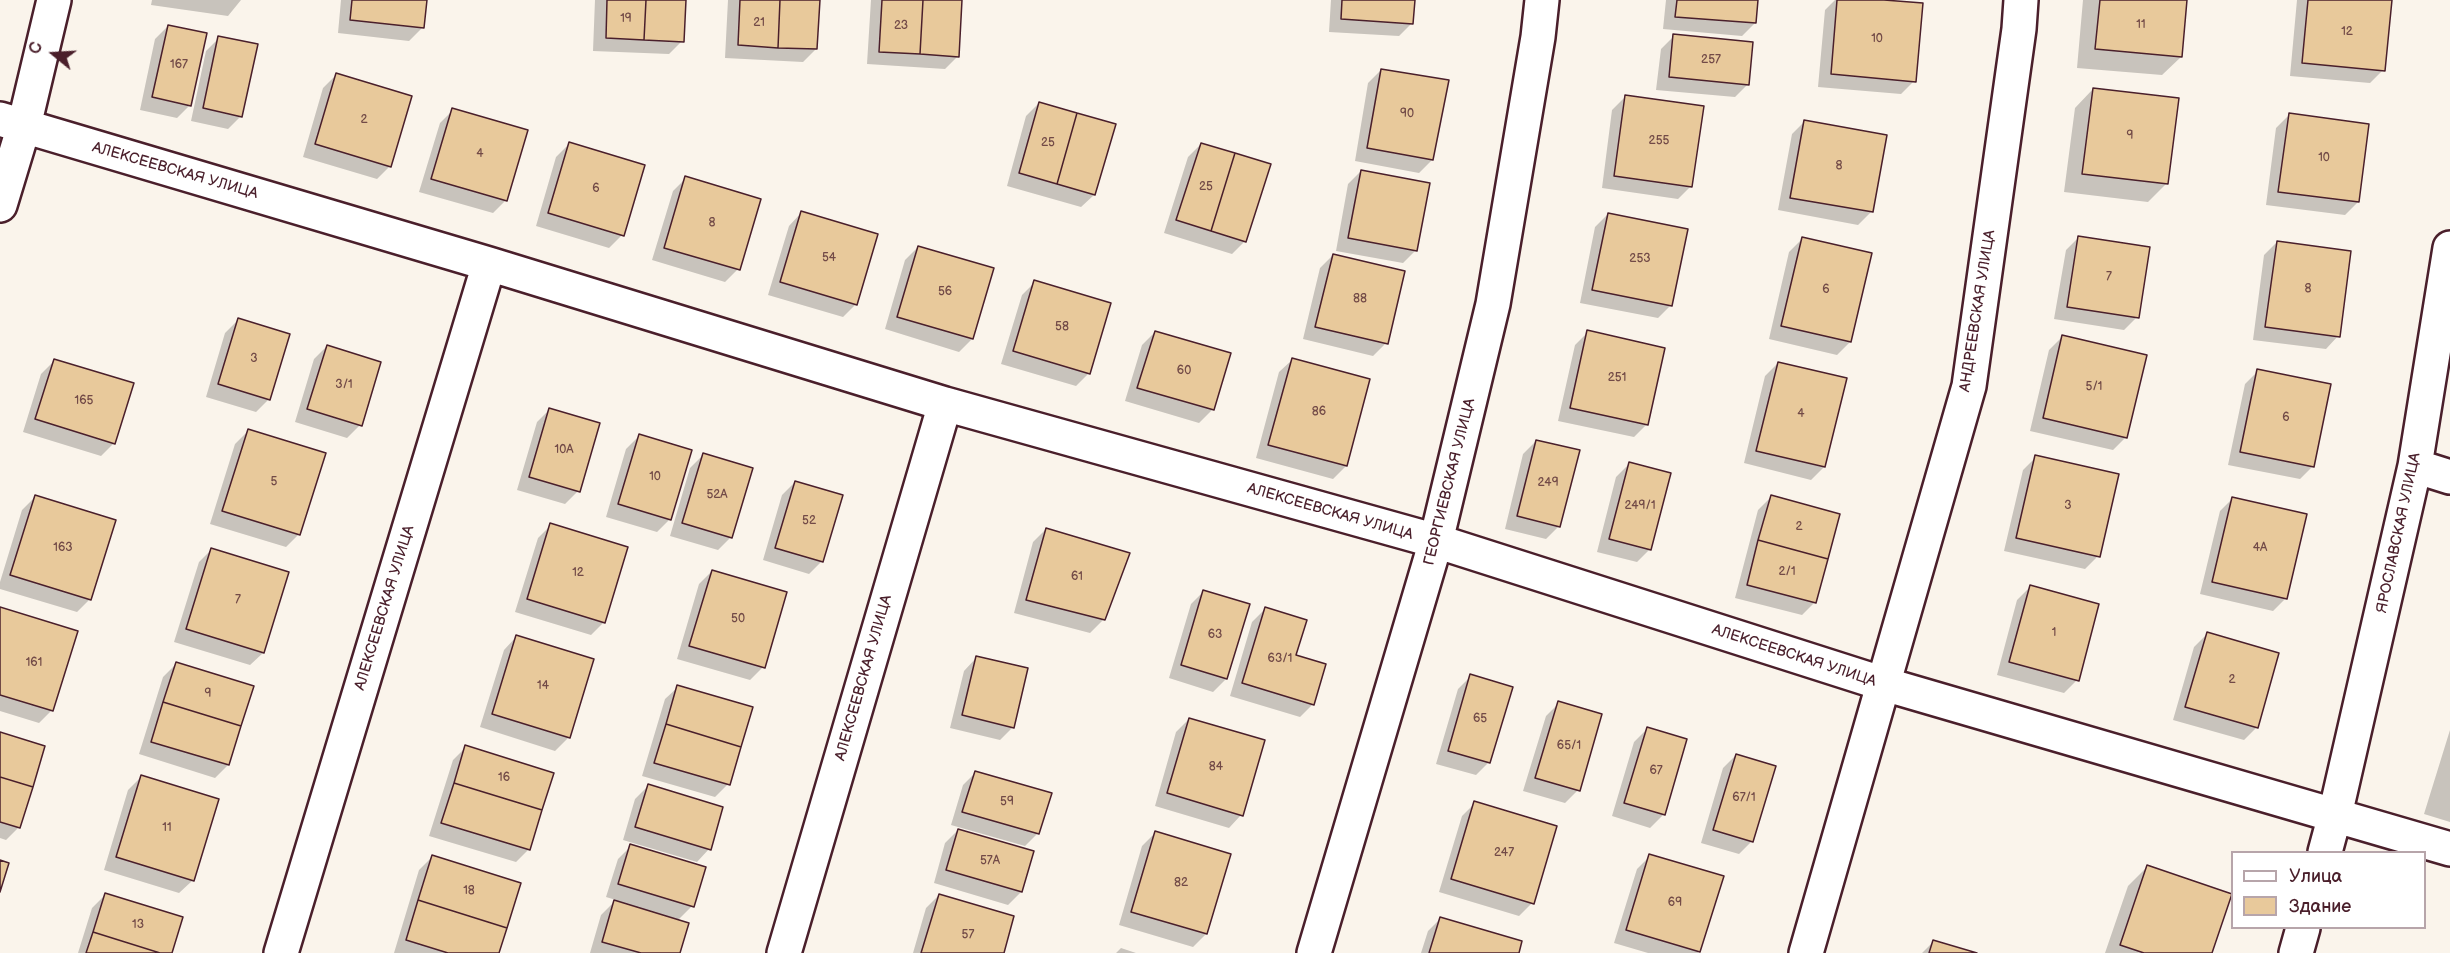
<!DOCTYPE html>
<meta charset="utf-8">
<style>
body{margin:0}
#map{position:relative;width:2450px;height:953px;overflow:hidden;background:#faf4eb;font-family:"Balsamiq Sans",sans-serif}
canvas{display:block}
.legend{position:absolute;left:2231px;top:851px;width:195px;height:78px;box-sizing:border-box;background:#fff;border:2px solid #b7a5aa;margin:0;padding:8px 10px;list-style:none;font-size:18px;color:#4a1f2b}
.legend li{display:flex;align-items:center;gap:12px;height:30px}
.legend b{width:30px;border:2px solid #b7a5aa}
.north{position:absolute;left:24px;top:24px;width:60px;height:60px;-webkit-text-stroke:4px #fff;paint-order:stroke;rotate:288deg;font-size:16px;font-weight:700;line-height:24px;text-align:center;color:#4a1f2b}
.north::after{content:'';display:block;margin:auto;width:21px;height:27px;background:#4a1f2b;clip-path:polygon(50% 0,100% 100%,50% 72%,0 100%)}
</style>
<div id="map">
<canvas width="2450" height="953"></canvas>
<ul class="legend">
<li><b style="height:8px;background:#fff"></b>Улица</li>
<li><b style="height:16px;background:#e8c99b"></b>Здание</li>
</ul>
<div class="north">С</div>
</div>
<script>
const ctx = document.querySelector('canvas').getContext('2d');
ctx.lineJoin = 'round';
function paint(path, color) { ctx.fillStyle = color; ctx.fill(path, 'evenodd'); }
function trace(path, color, width, dash) { ctx.strokeStyle = color; ctx.lineWidth = width; ctx.lineCap = dash ? 'butt' : 'round'; ctx.setLineDash(dash || []); ctx.stroke(path); }
function drawText(font, color, halo, rows, align = 'center') {
  ctx.font = font + ' "Balsamiq Sans",sans-serif'; ctx.lineWidth = 4.5; ctx.setLineDash([]); ctx.textBaseline = 'middle'; ctx.strokeStyle = halo; ctx.fillStyle = color; for (const [text, x, y, turn = 0] of rows) {
    ctx.save(); ctx.translate(x, y); ctx.rotate((+turn || 0) * Math.PI / 180); ctx.textAlign = isNaN(turn) ? turn : align; if (halo) ctx.strokeText(text, 0, 0); ctx.fillText(text, 0, 0); ctx.restore();
  }
}
const shadow = new Path2D(`
 M152 0H241L228 16 151 5Z
 M341 0H425L422 28 409 41 338 33Z
 M595 0H684L682 41 669 54 593 51Z
 M728 0H818L816 49 803 62 725 58Z
 M871 0H961L958 56 945 69 867 64Z
 M1331 0H1413L1412 23 1399 36 1329 32Z
 M1666 0H1757L1755 23 1742 36 1663 29Z
 M1835 0H1867L1914 81 1901 94 1818 87 1825 10Z
 M2083 0H2186L2181 57 2162 75 2077 68Z
 M2297 0H2390L2383 70 2370 83 2290 76Z
 M168 26 190 105 177 118 140 110 155 39Z
 M1674 36 1748 84 1735 97 1656 90 1661 49Z
 M219 38 241 116 228 129 191 121 206 51Z
 M1381 70 1432 160 1419 173 1355 161 1368 83Z
 M336 75 390 166 377 179 303 157 323 88Z
 M2093 89 2166 184 2148 202 2064 192 2075 108Z
 M1625 97 1691 186 1678 199 1602 188 1612 110Z
 M1039 103 1094 195 1081 207 1007 186 1026 116Z
 M453 110 506 200 493 213 419 192 440 123Z
 M2289 115 2358 202 2345 215 2266 205 2276 128Z
 M1805 121 1871 212 1858 225 1778 210 1792 134Z
 M569 144 622 235 609 248 536 226 556 157Z
 M1201 144 1245 241 1232 254 1164 233 1188 157Z
 M1361 171 1416 250 1403 263 1336 251 1348 184Z
 M686 178 738 269 725 282 652 260 673 191Z
 M801 213 856 304 843 317 768 295 789 226Z
 M1608 214 1671 305 1658 318 1580 303 1595 227Z
 M2079 237 2137 317 2124 330 2054 319 2066 250Z
 M1802 239 1850 342 1837 355 1769 339 1789 252Z
 M2277 242 2338 336 2326 349 2253 340 2264 255Z
 M918 247 972 339 959 352 885 329 905 260Z
 M1333 255 1386 343 1373 356 1303 339 1320 268Z
 M1035 282 1089 373 1076 386 1001 364 1022 295Z
 M238 320 269 399 256 412 206 397 225 333Z
 M1155 332 1229 354 1212 410 1199 423 1125 401 1142 345Z
 M1588 332 1647 424 1634 437 1558 421 1575 345Z
 M2062 337 2126 437 2113 450 2030 431 2049 350Z
 M327 346 360 425 347 438 295 422 314 359Z
 M1292 360 1346 466 1333 479 1256 458 1279 372Z
 M54 361 114 443 101 456 23 432 41 374Z
 M1778 363 1824 467 1811 480 1744 463 1765 376Z
 M2258 371 2313 466 2300 479 2228 465 2245 384Z
 M550 409 578 491 565 504 517 490 537 422Z
 M248 431 299 534 286 547 210 524 235 444Z
 M639 436 670 519 657 532 606 517 626 449Z
 M1536 441 1559 526 1546 539 1505 529 1523 454Z
 M703 455 731 537 718 550 670 536 690 468Z
 M2036 457 2098 556 2085 569 2004 551 2023 470Z
 M1629 464 1650 549 1637 562 1597 552 1616 477Z
 M795 482 822 561 809 574 763 560 782 495Z
 M35 497 90 599 77 612 0 589V582L22 510Z
 M1771 497 1815 602 1802 615 1735 598 1758 510Z
 M2233 498 2286 598 2273 611 2200 594 2220 511Z
 M551 525 604 622 591 635 515 612 538 538Z
 M1046 529 1103 620 1090 633 1014 613 1033 542Z
 M212 549 263 653 250 665 174 642 199 562Z
 M712 571 763 667 750 680 677 659 699 584Z
 M2030 587 2077 680 2064 693 1997 675 2017 600Z
 M1204 591 1226 679 1213 692 1169 678 1191 604Z
 M0 609 52 710 39 723 0 711Z
 M1265 609 1294 656 1313 704 1300 717 1230 696 1252 622Z
 M2207 634 2257 727 2244 740 2173 720 2194 647Z
 M516 637 592 660 568 738 555 751 480 727 504 650Z
 M976 658 1013 727 1000 740 950 728 964 671Z
 M176 664 228 765 215 778 139 754 163 677Z
 M1471 676 1489 762 1476 775 1436 764 1458 689Z
 M678 687 751 708 728 784 715 797 642 776 665 699Z
 M1559 703 1578 790 1565 803 1523 791 1546 716Z
 M1189 719 1241 815 1229 828 1155 806 1176 732Z
 M1647 729 1685 740 1663 815 1650 828 1612 816 1634 742Z
 M2450 730V822L2424 814Z
 M0 734 19 827 6 840 0 838Z
 M466 747 529 849 516 862 429 836 453 760Z
 M1736 755 1752 841 1739 854 1701 843 1723 768Z
 M976 772 1038 833 1025 846 951 825 963 785Z
 M141 777 217 800 192 881 179 893 104 870 128 790Z
 M648 786 709 849 697 862 623 840 635 799Z
 M1475 803 1532 903 1519 916 1439 892 1462 816Z
 M958 830 1032 852 1021 892 1008 905 934 883 945 843Z
 M1155 833 1206 934 1193 947 1119 925 1142 846Z
 M631 846 692 906 677 921 679 953H590L601 915 616 900 606 897 618 859Z
 M1650 856 1722 877 1698 953H1648L1614 943 1637 869Z
 M432 857 497 953H394L419 870Z
 M2147 867 2211 953H2105L2128 886Z
 M105 895 170 953H78L92 908Z
 M939 895 1002 953H913L926 908Z
 M1441 918 1517 953H1421L1428 931Z
 M1934 941 1972 953H1922Z
 M1121 948 1136 953H1116Z`);
const building = new Path2D(`
 M352 0H427L424 28 350 20Z
 M607 0H646L644 40 606 38Z
 M646 0H686L684 42 644 40Z
 M740 0H780L778 48 738 45Z
 M780 0H820L817 49 778 48Z
 M882 0H923L920 54 879 52Z
 M923 0H962L959 57 920 54Z
 M1342 0H1415L1413 24 1341 19Z
 M1677 0H1758L1756 23 1675 17Z
 M1837 0H1884L1923 3 1916 82 1831 74Z
 M2100 0H2187L2182 57 2095 49Z
 M2308 0H2392L2385 71 2302 63Z
 M168 25 207 33 191 106 152 97Z
 M1673 34 1753 42 1749 85 1669 77Z
 M218 36 258 44 242 117 203 108Z
 M1381 69 1449 80 1433 160 1367 148Z
 M336 73 412 96 391 167 315 144Z
 M2093 88 2179 98 2168 184 2082 174Z
 M1625 95 1704 106 1692 187 1614 176Z
 M1039 102 1077 113 1057 184 1019 173Z
 M452 108 528 130 507 201 431 179Z
 M1077 113 1116 124 1095 195 1057 184Z
 M2289 113 2369 124 2359 202 2278 192Z
 M1804 120 1887 135 1873 212 1790 198Z
 M569 142 645 165 624 236 548 213Z
 M1201 143 1235 153 1211 231 1176 220Z
 M1235 153 1271 164 1246 242 1211 231Z
 M1361 170 1430 183 1417 251 1348 238Z
 M685 176 761 199 740 270 664 248Z
 M801 211 878 234 857 305 780 282Z
 M1608 213 1688 229 1672 306 1592 290Z
 M2078 236 2150 247 2139 318 2067 307Z
 M1802 237 1872 253 1851 342 1781 326Z
 M2277 241 2351 251 2340 337 2265 327Z
 M918 246 994 268 973 339 897 317Z
 M1333 254 1405 271 1388 344 1315 327Z
 M1034 280 1111 303 1090 374 1013 351Z
 M238 318 290 334 270 400 218 384Z
 M1587 330 1665 348 1648 425 1570 408Z
 M1155 331 1231 353 1214 410 1137 388Z
 M2062 335 2147 355 2127 438 2043 418Z
 M327 345 381 362 362 426 307 409Z
 M1292 358 1370 379 1347 466 1268 445Z
 M54 359 134 383 115 444 35 419Z
 M1778 362 1847 378 1825 467 1756 451Z
 M2257 369 2331 384 2314 467 2240 452Z
 M549 408 600 423 580 492 529 477Z
 M248 429 326 453 300 535 222 511Z
 M639 434 692 450 671 520 618 504Z
 M1536 440 1580 450 1560 527 1517 516Z
 M703 453 753 468 732 538 682 523Z
 M2035 455 2119 474 2100 557 2016 538Z
 M1629 462 1671 473 1651 550 1609 539Z
 M795 481 843 495 823 562 775 548Z
 M35 495 116 520 91 600 10 575Z
 M1771 495 1840 514 1828 559 1758 540Z
 M2232 497 2307 514 2287 599 2212 582Z
 M550 523 628 547 605 623 527 599Z
 M1046 528 1130 553 1105 620 1026 600Z
 M1758 540 1828 559 1816 603 1747 585Z
 M211 548 289 572 264 653 186 629Z
 M712 570 787 592 765 668 689 646Z
 M2030 585 2099 604 2079 681 2009 662Z
 M1203 590 1250 604 1227 679 1181 665Z
 M0 607 78 631 53 711 0 695Z
 M1265 607 1307 620 1296 655 1326 664 1314 705 1242 683Z
 M2207 632 2279 653 2258 728 2185 707Z
 M516 635 594 659 570 738 492 714Z
 M976 656 1028 668 1014 728 962 715Z
 M176 662 254 686 241 726 163 702Z
 M1470 674 1513 687 1490 763 1448 751Z
 M677 685 753 707 741 747 666 724Z
 M1558 701 1602 714 1580 791 1535 778Z
 M163 702 241 726 229 765 151 742Z
 M1189 718 1265 740 1243 816 1167 793Z
 M666 724 741 747 730 785 654 763Z
 M1647 727 1687 739 1665 815 1624 803Z
 M0 732 45 746 33 787 0 777Z
 M465 745 554 773 542 810 454 783Z
 M1736 754 1776 766 1753 842 1713 830Z
 M975 771 1052 793 1039 834 962 812Z
 M141 775 219 799 194 881 116 857Z
 M0 777 33 787 20 828 0 822Z
 M454 783 542 810 530 850 441 823Z
 M648 784 723 807 711 850 635 827Z
 M1474 801 1557 826 1534 904 1451 879Z
 M958 829 1034 851 1022 892 946 870Z
 M1155 831 1231 854 1207 934 1131 912Z
 M630 844 706 867 694 907 618 884Z
 M1649 854 1724 876 1700 952 1626 930Z
 M432 855 521 883 507 928 418 900Z
 M0 860 9 863 0 892Z
 M2147 865 2232 894 2212 953H2144L2120 945Z
 M105 893 183 917 172 953H160L93 932Z
 M939 894 1014 916 1004 953H921Z
 M418 900 507 928 499 953H448L406 940Z
 M614 900 689 923 680 953H641L602 942Z
 M1440 917 1522 941 1519 953H1429Z
 M93 932 160 953H86Z
 M1933 940 1977 953H1929Z`);
const minor = new Path2D(`
 M0 119 489 264 945 404 1436 541 1884 684 2450 849
 M0 205 24 126 54 0
 M2415 466 2450 477
 M2325 852 2335 815 2415 466 2450 248
 M281 953 489 264
 M784 953 945 404
 M1314 953 1436 541 1493 304 1538 37 1542 0
 M1806 953 1969 386 2019 29 2021 0
 M2296 953 2303 928`);
const numberNames = [
 ["19",626,19],
 ["21",759,23],
 ["11",2141,25],
 ["23",901,26],
 ["12",2347,32],
 ["10",1877,39],
 ["257",1711,60],
 ["167",179,65],
 ["90",1407,114],
 ["2",364,120],
 ["9",2130,136],
 ["255",1659,141],
 ["25",1048,143],
 ["4",480,154],
 ["10",2324,158],
 ["8",1839,166],
 ["25",1206,187],
 ["6",596,189],
 ["8",712,223],
 ["54",829,258],
 ["253",1640,259],
 ["7",2109,277],
 ["8",2308,289],
 ["6",1826,290],
 ["56",945,292],
 ["88",1360,299],
 ["58",1062,327],
 ["3",254,359],
 ["60",1184,371],
 ["251",1617,378],
 ["3/1",344,385],
 ["5/1",2094,387],
 ["165",84,401],
 ["86",1319,412],
 ["4",1801,414],
 ["6",2286,418],
 ["10А",564,450],
 ["10",655,477],
 ["5",274,482],
 ["249",1548,483],
 ["52А",717,495],
 ["249/1",1640,506],
 ["3",2068,506],
 ["52",809,521],
 ["2",1799,527],
 ["163",63,548],
 ["4А",2260,548],
 ["2/1",1787,572],
 ["12",578,573],
 ["61",1077,577],
 ["7",238,600],
 ["50",738,619],
 ["1",2054,633],
 ["63",1215,635],
 ["63/1",1280,659],
 ["161",34,663],
 ["2",2232,680],
 ["14",543,686],
 ["9",208,694],
 ["65",1480,719],
 ["65/1",1569,746],
 ["84",1216,767],
 ["67",1656,771],
 ["16",504,778],
 ["67/1",1744,798],
 ["59",1007,802],
 ["11",167,828],
 ["247",1504,853],
 ["57А",990,861],
 ["82",1181,883],
 ["18",469,891],
 ["69",1675,903],
 ["13",138,925],
 ["57",968,935]
];
const streetNames = [
 ["АЛЕКСЕЕВСКАЯ УЛИЦА",175,171,16],
 ["АНДРЕЕВСКАЯ УЛИЦА",1978,311,-81],
 ["ГЕОРГИЕВСКАЯ УЛИЦА",1450,482,-76],
 ["АЛЕКСЕЕВСКАЯ УЛИЦА",1330,512,16],
 ["ЯРОСЛАВСКАЯ УЛИЦА",2399,533,-78],
 ["АЛЕКСЕЕВСКАЯ УЛИЦА",385,608,-73],
 ["АЛЕКСЕЕВСКАЯ УЛИЦА",1794,656,18],
 ["АЛЕКСЕЕВСКАЯ УЛИЦА",864,678,-74]
];
paint(shadow, '#0003');
paint(building, '#e8c99b');
trace(building, '#4a1f2b', 1.5);
trace(minor, '#4a1f2b', 38);
trace(minor, '#fff', 33);
drawText('12px', '#724a47', null, numberNames);
drawText('15px', '#4a1f2b', '#fff', streetNames);
</script>
